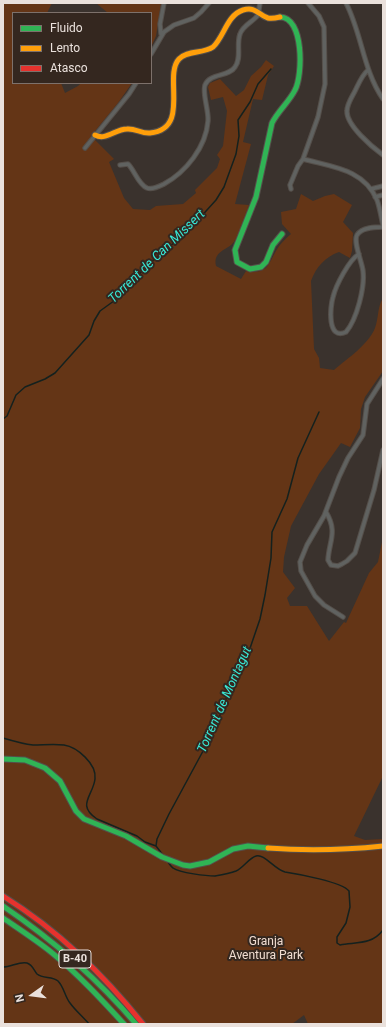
<!DOCTYPE html>
<style>
body{margin:0}
#map{position:relative;width:386px;height:1027px;overflow:hidden;background:#3a322d;font-family:Roboto,sans-serif}
canvas{display:block}
.frame{position:absolute;inset:0;border:4px solid #eae1dc;pointer-events:none}
.legend{position:absolute;left:12px;top:12px;width:140px;height:72px;box-sizing:border-box;background:#34271f;border:1px solid #7d716b;margin:0;padding:5px 7px;list-style:none;font-size:12px;color:#eae1dc}
.legend li{display:flex;align-items:center;gap:8px;height:20px}
.legend b{width:20px;border:1px solid #7d716b}
.north{position:absolute;left:12px;top:975px;width:40px;height:40px;-webkit-text-stroke:3px #34271f;paint-order:stroke;rotate:256deg;font-size:11px;font-weight:700;line-height:16px;text-align:center;color:#eae1dc}
.north::after{content:'';display:block;margin:auto;width:14px;height:18px;background:#eae1dc;clip-path:polygon(50% 0,100% 100%,50% 72%,0 100%)}
</style>
<div id="map">
<canvas width="386" height="1027"></canvas>
<div class="frame"></div>
<ul class="legend">
<li><b style="height:5px;background:#30b455"></b>Fluido</li>
<li><b style="height:5px;background:#ff9f0a"></b>Lento</li>
<li><b style="height:5px;background:#e5322d"></b>Atasco</li>
</ul>
<div class="north">N</div>
</div>
<script>
const ctx = document.querySelector('canvas').getContext('2d');
ctx.lineJoin = 'round';
function paint(path, color) { ctx.fillStyle = color; ctx.fill(path, 'evenodd'); }
function trace(path, color, width, dash) { ctx.strokeStyle = color; ctx.lineWidth = width; ctx.lineCap = dash ? 'butt' : 'round'; ctx.setLineDash(dash || []); ctx.stroke(path); }
function drawText(font, color, halo, rows, align = 'center') {
  ctx.font = font + ' Roboto,sans-serif'; ctx.lineWidth = 4; ctx.setLineDash([]); ctx.textBaseline = 'middle'; ctx.strokeStyle = halo; ctx.fillStyle = color; for (const [text, x, y, turn = 0] of rows) {
    ctx.save(); ctx.translate(x, y); ctx.rotate((+turn || 0) * Math.PI / 180); ctx.textAlign = isNaN(turn) ? turn : align; if (halo) ctx.strokeText(text, 0, 0); ctx.fillText(text, 0, 0); ctx.restore();
  }
}
const green = new Path2D(`
 M3 3H52L47 13H13V83H61L65 93 78 86 81 83H132L118 103 91 136 114 159 109 162 124 198 133 209 150 210 156 206 183 204 196 193 195 190 217 168 220 159 217 155 223 146 227 111 223 97 211 100 208 87 210 83 220 79 236 96 244 90 251 76 261 67 266 60 274 66 268 75 262 100 253 99 243 142 251 144 235 204 249 205C246 214 239 237 233 243 226 251 213 251 216 266L241 279 246 271C267 274 267 267 276 251 280 244 285 239 291 234L282 224 281 212 296 209 301 194 313 201 325 196 334 194 352 205 343 222 353 233 352 251 350 258 339 252C325 257 316 267 311 281L314 349 319 358 320 368 334 370C348 358 368 345 375 328 379 317 377 308 383 298V371L365 397 361 409 360 428 350 447 341 443 319 474 291 526 284 557 283 572 295 588 287 598 290 606H307L329 641 344 622 346 623 369 573 378 562 383 537V776L354 836 365 840 383 839V1024H308L304 1015 292 1024H3Z
 M96 3H161L156 36 151 47V13H108Z`);
const stream = new Path2D(`
 M3 419 7 416 16 395 25 387 45 379 55 373 89 335 94 321 100 311 118 298 126 291 145 267 188 231 216 200 224 187 236 154 239 136 238 120 250 102 258 84 271 69
 M3 738C13 741 23 744 33 745 43 745 54 744 64 745 77 747 97 764 95 779 93 796 76 805 97 819L137 836 145 842 156 846 163 855
 M156 846 157 839 169 814 209 740 221 713 232 682 246 660 260 619 265 595 271 558 272 532 287 499 298 458 319 412
 M167 861C169 863 171 867 173 868 180 873 207 876 215 876 221 875 231 873 236 871 243 868 249 858 256 856 264 853 275 870 285 872 298 874 342 882 349 891L350 907 346 923 337 937V943L340 945C356 942 372 945 383 930
 M3 967C11 967 20 961 27 963 33 965 34 971 37 974 43 979 52 976 58 981 64 987 65 997 70 1003 75 1010 83 1017 89 1024`);
const street = new Path2D(`
 M346 3C362 34 363 70 383 99
 M161 34 160 24 164 3
 M151 54 164 32 174 25 194 18 201 12 209 3
 M368 70C362 75 359 83 355 91 352 97 347 104 347 111 346 125 372 147 383 155
 M85 148 129 94 136 83
 M303 159C332 167 364 169 377 200 380 208 381 217 383 225
 M120 165 128 164C135 171 138 184 147 188 153 190 160 186 164 184 186 172 206 147 208 121 209 111 202 93 205 85 210 73 229 77 235 67 242 58 236 45 240 34 243 25 253 22 258 15L260 3
 M291 189 290 185 298 166 303 159 318 117 325 84 324 27 319 16 308 3
 M371 189 383 186
 M375 197 383 195
 M359 254C349 260 336 285 333 297 330 307 327 341 346 332 357 319 365 287 363 271 362 262 353 242 357 235 362 227 376 227 383 227
 M326 512C338 532 329 541 328 560L331 565 338 566 342 564 347 561 355 553 374 490 383 450
 M343 617 324 605 315 596 301 571 300 562 307 545 324 516 339 477 348 458 363 435 367 404 383 379`);
const fast = new Path2D(`
 M280 17C304 17 303 75 295 90 289 102 278 111 272 123L256 197 235 250 237 262 250 269 261 267 266 262 273 245 282 234
 M3 759 25 760 45 768 60 781 76 811 84 819 126 836 162 857 183 865 190 866 209 862 233 849 248 846 268 848
 M3 906C53 940 97 978 136 1024
 M3 918C19 929 36 940 51 952 78 974 101 999 124 1024`);
const slow = new Path2D(`
 M95 135C106 141 115 129 127 129 135 128 142 134 150 133 191 129 163 76 179 59 187 50 203 54 213 47 224 37 227 15 243 10 256 6 258 15 268 18 272 19 276 18 280 17
 M268 848C306 851 345 850 383 846`);
const jam = new Path2D(`
 M3 896C59 931 102 973 143 1024`);
const shields = [
 [75,959,32]
];
const shieldNames = [
 ["B-40",75,959]
];
const parkNames = [
 ["Granja",266,942],
 ["Aventura Park",266,956]
];
const waterNames = [
 ["Torrent de Can Missert",157,257,-44],
 ["Torrent de Montagut",225,700,-66]
];
paint(green, '#643516');
trace(stream, '#14211e', 1.5);
trace(street, '#554f4a', 5.5);
trace(fast, '#554f4a', 7);
trace(slow, '#554f4a', 7);
trace(jam, '#554f4a', 7);
trace(street, '#606260', 3.5);
trace(fast, '#30b455', 5);
trace(slow, '#ff9f0a', 5);
trace(jam, '#e5322d', 5);
for (const [x, y, w] of shields) { const box = new Path2D(); box.roundRect(x - w / 2, y - 9, w, 18, 3); ctx.fillStyle = '#34271f'; ctx.fill(box); trace(box, '#eae1dc', 1); }
drawText('bold 11px', '#eae1dc', null, shieldNames);
drawText('12px', '#f1ddd1', '#34271f', parkNames);
drawText('italic 13px', '#38e9d7', '#34271f', waterNames);
</script>
